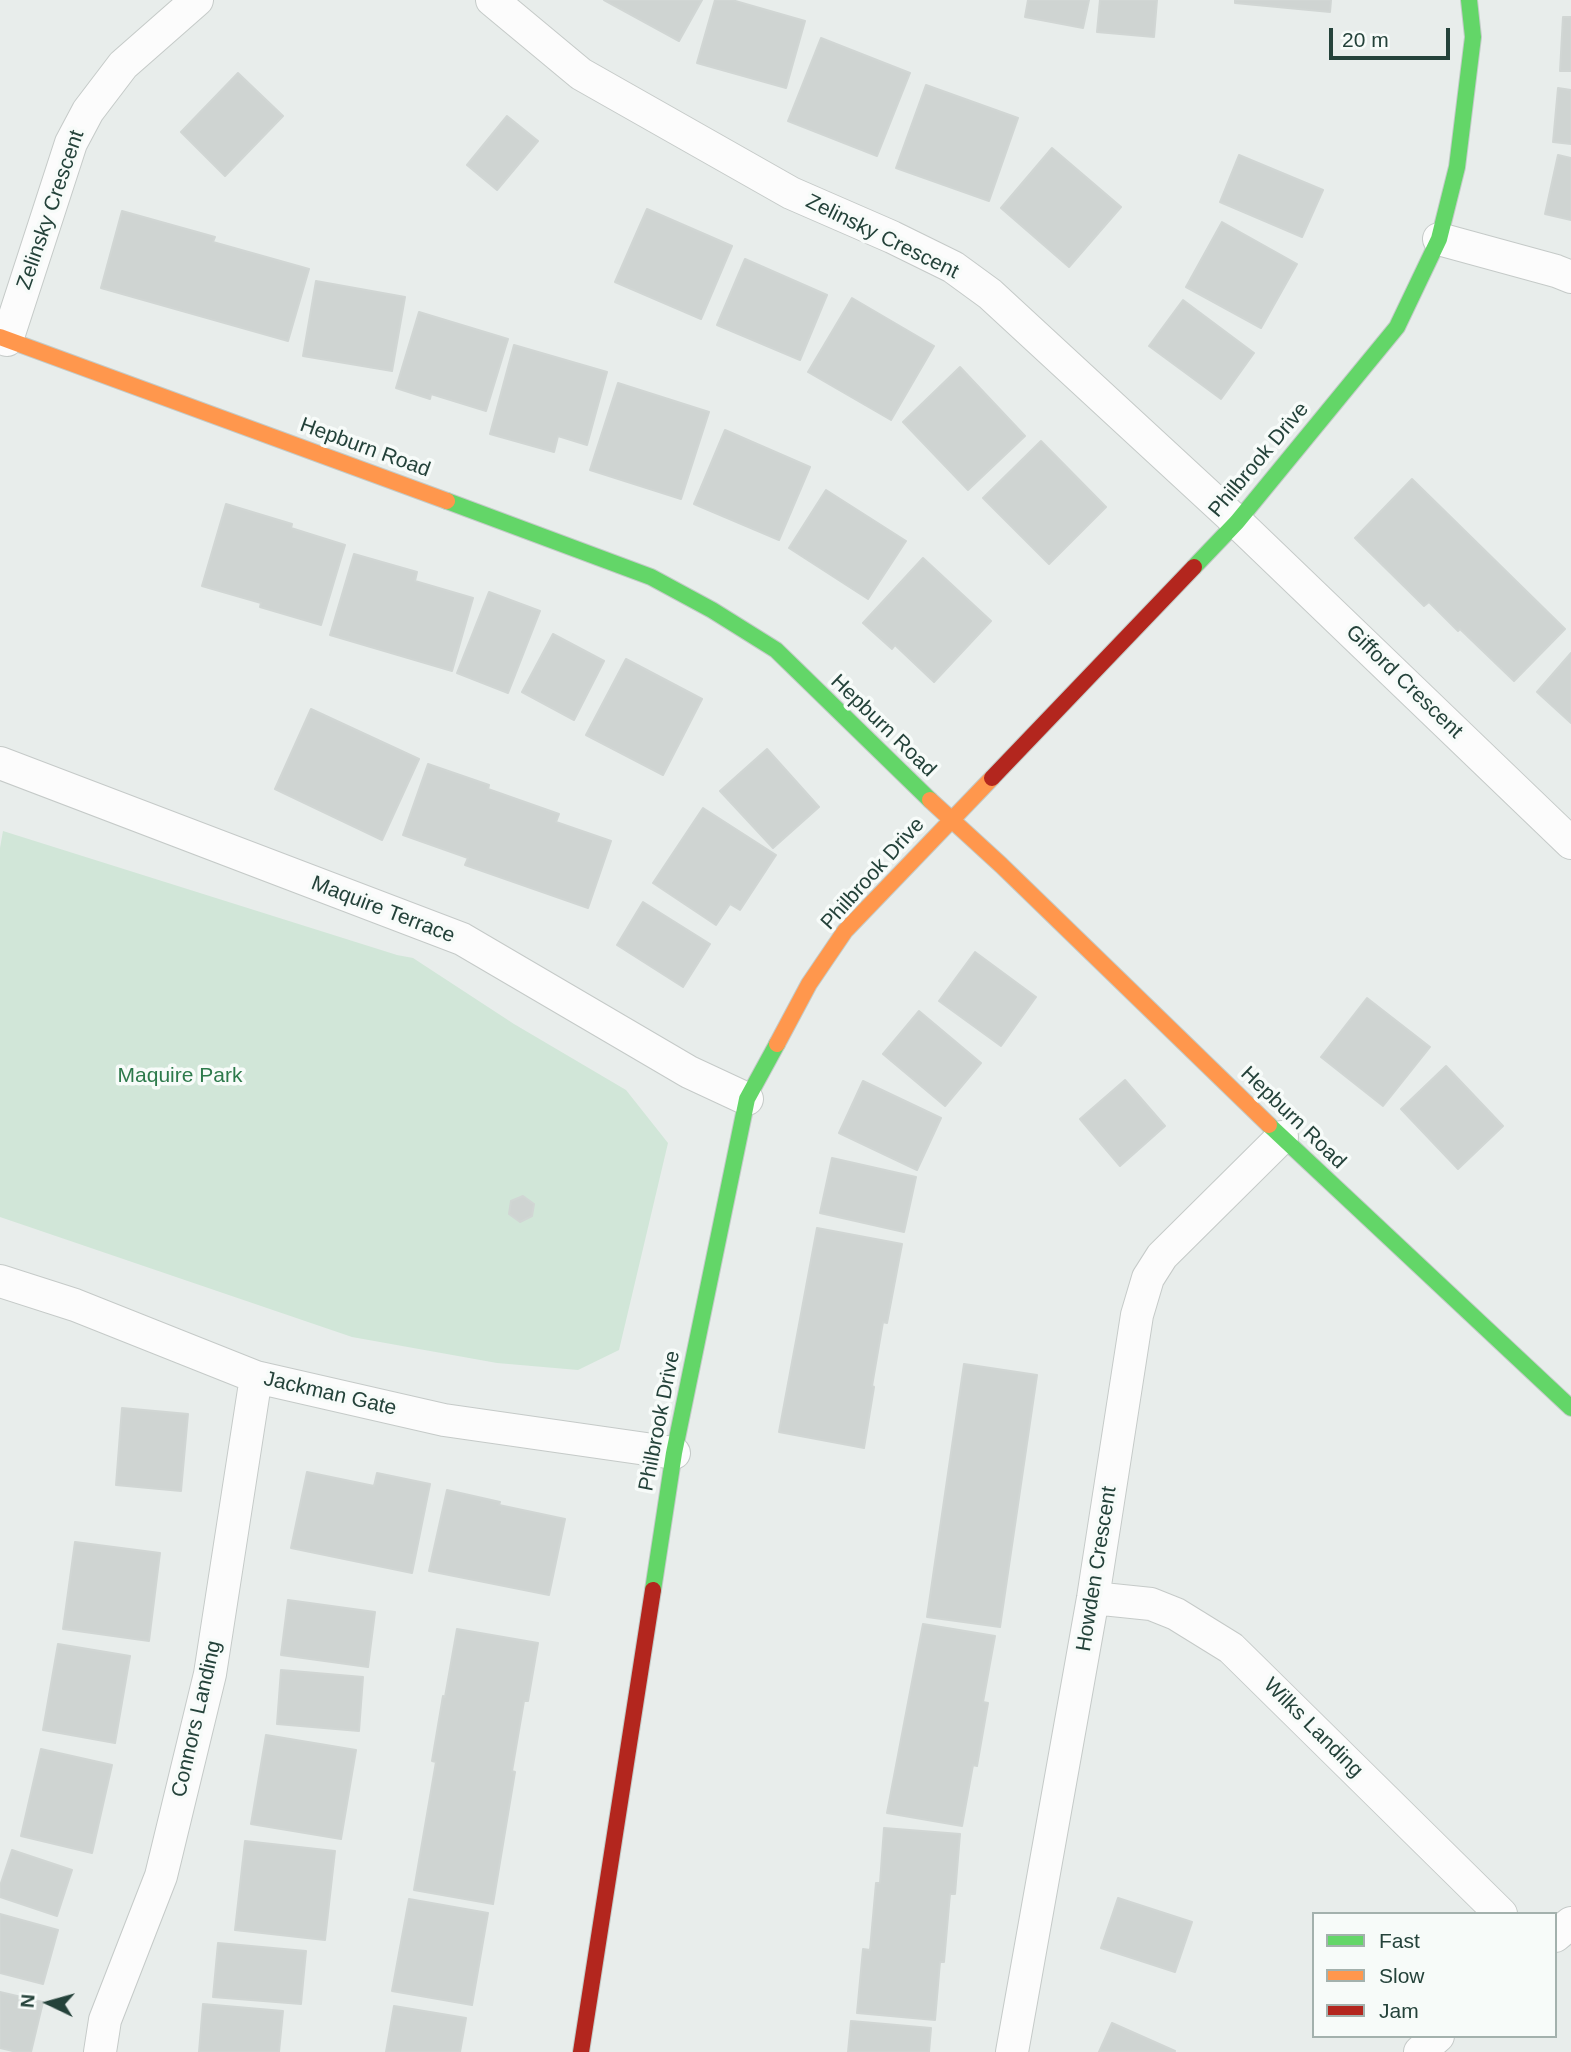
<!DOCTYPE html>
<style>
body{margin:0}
#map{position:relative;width:1571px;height:2052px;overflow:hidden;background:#e8edeb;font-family:Helvetica,sans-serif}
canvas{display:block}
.legend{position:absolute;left:1312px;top:1912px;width:245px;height:126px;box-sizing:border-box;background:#f7fbf9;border:2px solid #a3b1ad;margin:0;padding:9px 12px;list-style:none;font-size:21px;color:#24423a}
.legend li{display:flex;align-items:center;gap:14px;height:35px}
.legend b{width:35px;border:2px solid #a3b1ad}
.north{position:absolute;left:14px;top:1968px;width:70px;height:70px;-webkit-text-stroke:5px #f7fbf9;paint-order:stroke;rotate:275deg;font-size:19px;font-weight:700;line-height:28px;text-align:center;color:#24423a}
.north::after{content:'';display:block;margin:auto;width:24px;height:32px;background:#24423a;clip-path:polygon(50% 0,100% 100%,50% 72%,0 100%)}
.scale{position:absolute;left:1329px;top:28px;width:121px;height:32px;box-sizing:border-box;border:4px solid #24423a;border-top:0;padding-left:9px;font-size:21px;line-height:24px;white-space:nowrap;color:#24423a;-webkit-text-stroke:5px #f7fbf9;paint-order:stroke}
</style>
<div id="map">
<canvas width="1571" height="2052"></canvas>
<ul class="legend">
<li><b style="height:9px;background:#63d668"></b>Fast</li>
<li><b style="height:9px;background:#ff974d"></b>Slow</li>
<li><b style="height:9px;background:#b3261e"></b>Jam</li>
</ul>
<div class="north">N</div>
<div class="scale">20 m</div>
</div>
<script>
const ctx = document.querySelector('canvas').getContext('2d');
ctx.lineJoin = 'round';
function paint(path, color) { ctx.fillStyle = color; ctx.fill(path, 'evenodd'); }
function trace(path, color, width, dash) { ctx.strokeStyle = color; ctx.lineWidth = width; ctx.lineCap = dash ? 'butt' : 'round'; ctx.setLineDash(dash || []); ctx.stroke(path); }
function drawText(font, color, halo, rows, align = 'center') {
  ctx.font = font + ' Helvetica,sans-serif'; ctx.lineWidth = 7; ctx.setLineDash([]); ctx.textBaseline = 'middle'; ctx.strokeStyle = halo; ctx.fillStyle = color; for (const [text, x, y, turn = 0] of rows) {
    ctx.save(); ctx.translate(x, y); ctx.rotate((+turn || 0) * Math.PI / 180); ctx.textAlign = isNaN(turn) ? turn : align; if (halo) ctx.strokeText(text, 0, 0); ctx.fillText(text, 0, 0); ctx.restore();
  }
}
const green = new Path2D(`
 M3 831 397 955 413 958 514 1024 626 1090 668 1143 619 1350 578 1370 497 1363 352 1337 0 1217V848Z`);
const building = new Path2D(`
 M604 0H702L679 41Z
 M715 0H732L805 21 786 88 697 63Z
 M1028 0H1089L1083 28 1025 17Z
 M1100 0H1157L1154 37 1097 32Z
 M1235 0H1331L1330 12 1235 3Z
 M1563 17H1571V71H1560Z
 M821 38 910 73 877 156 788 121Z
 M238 73 283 116 225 176 181 132Z
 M926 85 1018 118 989 201 896 168Z
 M1558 88 1571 90V144L1553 142Z
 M507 116 538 141 497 190 467 165Z
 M1052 148 1121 207 1069 267 1001 208Z
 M1239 155 1323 190 1302 237 1220 202Z
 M1558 155 1571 158V220L1545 214Z
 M647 209 732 246 701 319 615 282Z
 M122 211 215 237 213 242 309 269 288 341 101 288Z
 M1222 222 1297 264 1261 328 1186 287Z
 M745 259 827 295 800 360 717 325Z
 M316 281 405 297 392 371 303 356Z
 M852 298 934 346 891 420 808 372Z
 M1183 300 1254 353 1221 399 1149 346Z
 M419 312 508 339 486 411 431 394 430 399 396 388Z
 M514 345 607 372 587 445 558 436 554 452 490 434Z
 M960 367 1025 436 968 490 903 422Z
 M618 383 709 412 681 499 590 470Z
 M725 430 810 467 779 540 694 504Z
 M1041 441 1106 507 1049 564 983 498Z
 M1412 479 1565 629 1514 681 1460 629 1458 631 1429 602 1424 606 1355 538Z
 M826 490 906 541 868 599 789 548Z
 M226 504 292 524 291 528 345 545 321 625 260 607 261 603 202 586Z
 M354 554 417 572 415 581 473 598 452 671 330 635Z
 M923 558 991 621 934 682 895 645 892 649 863 623Z
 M489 592 540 611 508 693 457 673Z
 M553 634 604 661 574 720 522 692Z
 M1571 653V723L1537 692Z
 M626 659 702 699 663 775 586 735Z
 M311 709 419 759 382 840 275 789Z
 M767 749 819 807 773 848 720 791Z
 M428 764 489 785 488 789 559 814 556 822 611 841 588 908 465 865 468 858 403 835Z
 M703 808 776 855 740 910 730 904 716 925 653 883Z
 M643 902 710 944 683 987 617 945Z
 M975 952 1036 997 1001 1046 939 1001Z
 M1367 998 1430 1047 1383 1106 1321 1057Z
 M919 1011 981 1063 945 1106 883 1054Z
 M1446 1066 1503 1126 1458 1169 1401 1109Z
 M1125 1080 1165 1126 1120 1166 1080 1119Z
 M863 1081 941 1118 917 1170 839 1133Z
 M832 1158 916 1177 904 1232 820 1213Z
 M523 1196 534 1204 532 1216 520 1222 509 1214 511 1201Z
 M817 1228 902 1244 887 1323 883 1322 872 1386 874 1387 864 1448 779 1432Z
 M964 1364 1037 1375 1000 1627 927 1617Z
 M122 1408 188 1414 181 1491 116 1485Z
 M307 1472 374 1486 377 1473 430 1484 412 1573 291 1548Z
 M447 1490 500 1502 499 1505 565 1519 549 1595 429 1571Z
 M75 1542 160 1553 149 1641 63 1629Z
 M288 1600 375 1612 368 1667 281 1655Z
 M923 1624 995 1636 983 1702 988 1703 977 1766 973 1765 962 1826 887 1813Z
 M457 1629 538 1643 528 1701H524L512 1771 515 1772 493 1904 414 1890 436 1762 432 1761 443 1696 445 1697Z
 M58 1644 130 1656 115 1743 43 1730Z
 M281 1670 363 1677 359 1731 277 1724Z
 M266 1735 356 1750 341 1839 251 1824Z
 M41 1749 112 1765 92 1853 21 1836Z
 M884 1828 960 1834 955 1894H950L944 1962H940L935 2020 857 2013 863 1949 870 1950 876 1883H880Z
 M245 1841 335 1851 325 1940 235 1930Z
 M12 1850 72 1870 57 1916 0 1897V1886Z
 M1118 1898 1192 1922 1175 1972 1101 1948Z
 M409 1899 488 1913 472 2005 392 1991Z
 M0 1914 58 1930 43 1984 0 1973Z
 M218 1943 306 1951 301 2004 213 1997Z
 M0 1992 43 2002 31 2052H17L0 2048Z
 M203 2004 283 2011 279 2052H199Z
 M394 2006 466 2018 460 2052H386Z
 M851 2021 931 2028 929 2052H848Z
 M1112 2023 1175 2051 1099 2052Z`);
const street = new Path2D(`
 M492 0 581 74 791 193 892 237 953 267 990 294 1237 522 1571 843
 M1439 239 1556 271 1571 277
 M7 340 71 143 88 111 123 65 197 0
 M0 763 462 939 689 1072 747 1099
 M0 1281 75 1305 256 1377 444 1420 674 1453
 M1093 1598 1151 1604 1176 1614 1231 1648 1501 1914
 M1555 1936 1571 1923
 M100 2052 105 2020 161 1876 210 1674 256 1377
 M1012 2052 1093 1598 1137 1315 1148 1278 1162 1256 1282 1137
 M1420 2052 1438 2036`);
const fast = new Path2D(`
 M447 501 651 577 712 610 776 650 930 800
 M1194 567 1237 522 1397 327 1439 239 1457 167 1473 37 1469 0
 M1269 1125 1571 1408
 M653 1590 674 1453 747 1099 777 1044`);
const slow = new Path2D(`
 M0 337 447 501
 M930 800 1001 865 1269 1125
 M777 1044 809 984 845 931 992 778`);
const jam = new Path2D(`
 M992 778 1194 567
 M581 2052 653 1590`);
const streetNames = [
 ["Zelinsky Crescent",51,210,-71],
 ["Zelinsky Crescent",882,237,26],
 ["Hepburn Road",365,448,20],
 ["Philbrook Drive",1259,460,-50],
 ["Gifford Crescent",1404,682,44],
 ["Hepburn Road",883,726,44],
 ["Philbrook Drive",873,874,-48],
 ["Maquire Terrace",383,910,21],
 ["Hepburn Road",1293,1118,44],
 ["Jackman Gate",330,1394,13],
 ["Philbrook Drive",660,1421,-79],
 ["Howden Crescent",1097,1569,-81],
 ["Connors Landing",197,1719,-77],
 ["Wilks Landing",1313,1728,45]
];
const parkNames = [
 ["Maquire Park",180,1076]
];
paint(green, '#d1e6d8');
paint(building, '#cfd4d2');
trace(building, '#d1d6d4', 2);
trace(street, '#c5cac8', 34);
trace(fast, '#c3cbc8', 18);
trace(slow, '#c3cbc8', 18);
trace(jam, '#c3cbc8', 18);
trace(street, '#fcfcfc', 32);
trace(fast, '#63d668', 16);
trace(slow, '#ff974d', 16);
trace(jam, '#b3261e', 16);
drawText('21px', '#24423a', '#f7fbf9', streetNames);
drawText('21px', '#2d7a4b', '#f7fbf9', parkNames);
</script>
